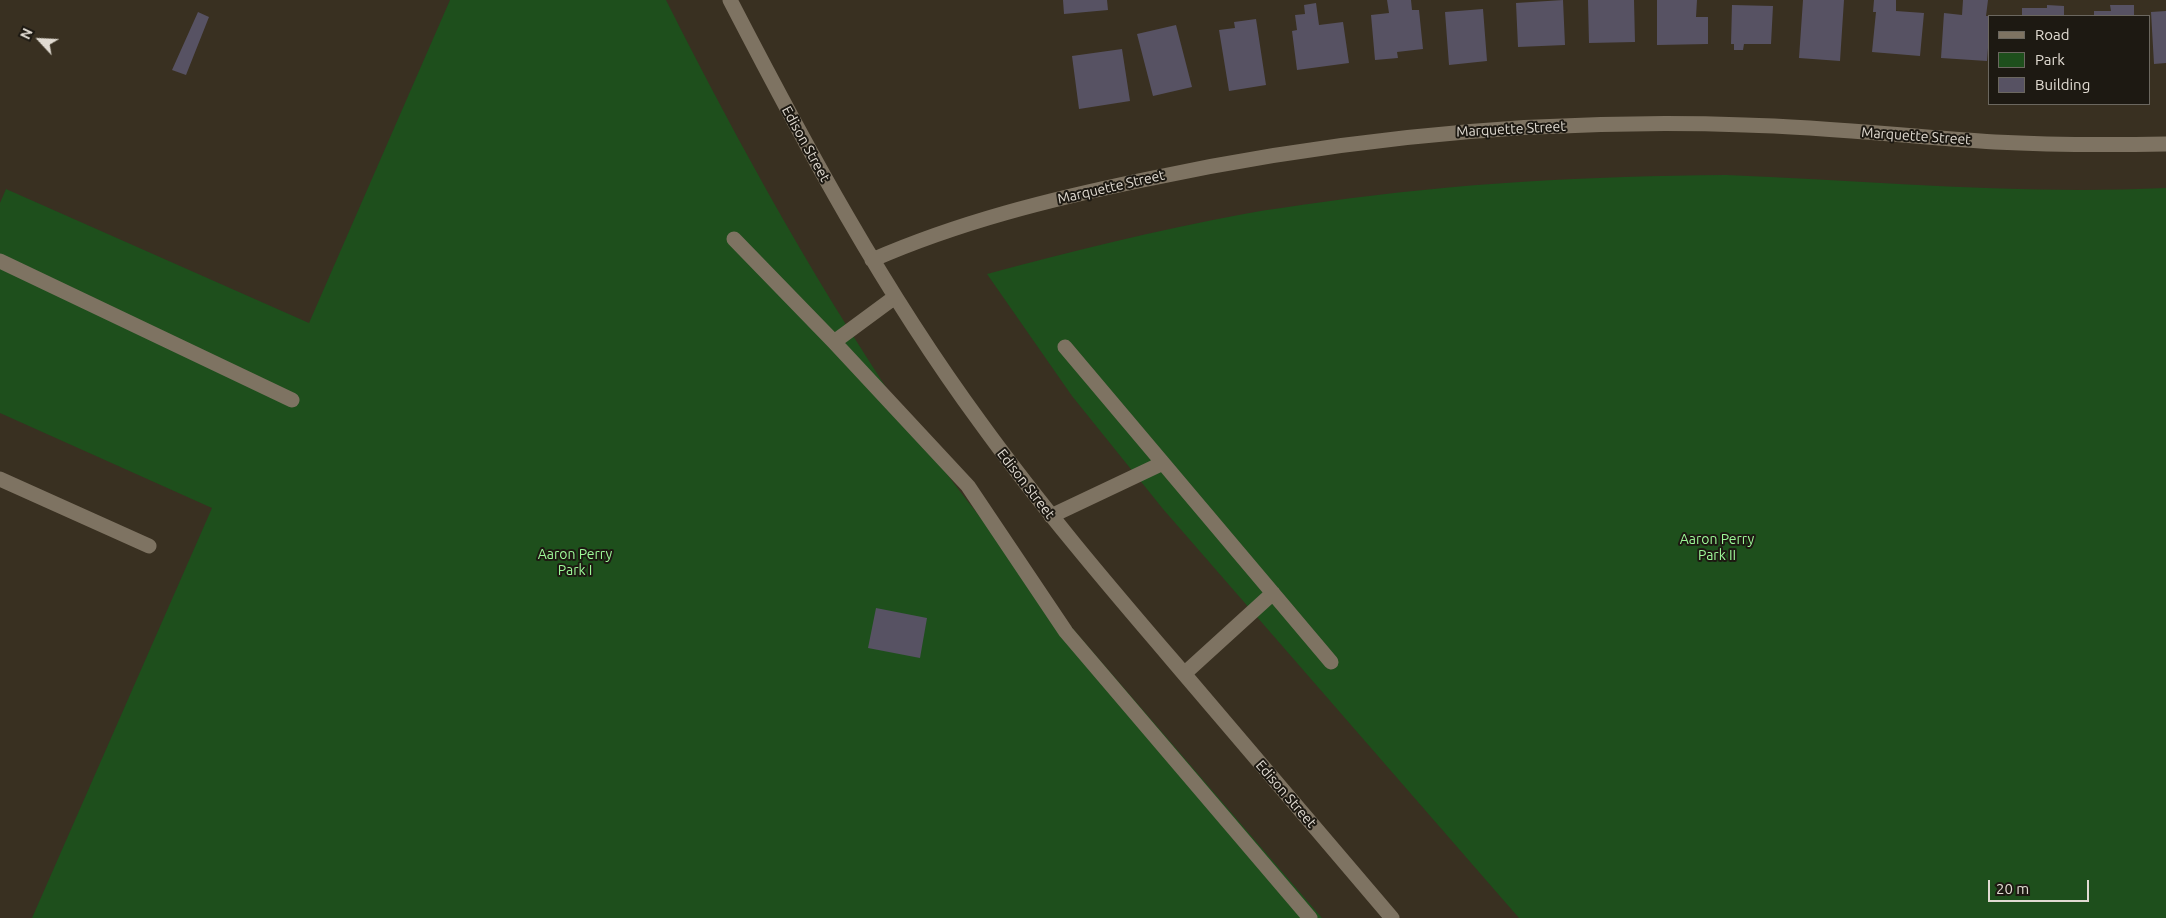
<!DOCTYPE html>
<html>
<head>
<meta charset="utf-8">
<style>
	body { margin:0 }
	#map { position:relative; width:2166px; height:918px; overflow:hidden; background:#393021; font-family:Ubuntu,sans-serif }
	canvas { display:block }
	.legend { position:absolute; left:1988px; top:15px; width:162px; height:90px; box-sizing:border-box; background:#1d1912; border:1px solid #6b675f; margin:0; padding:6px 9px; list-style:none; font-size:15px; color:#e1dbd2 }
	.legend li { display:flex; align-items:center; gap:10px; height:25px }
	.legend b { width:25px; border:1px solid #6b675f }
	.north { position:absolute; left:15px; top:15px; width:50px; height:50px; -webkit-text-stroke:4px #1d1912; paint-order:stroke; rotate:295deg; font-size:14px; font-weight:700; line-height:20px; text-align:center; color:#e1dbd2 }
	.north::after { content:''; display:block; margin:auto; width:18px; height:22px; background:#e1dbd2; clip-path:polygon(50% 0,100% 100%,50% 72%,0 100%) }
	.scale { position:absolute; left:1988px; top:880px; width:101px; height:22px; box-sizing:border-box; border:2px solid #e1dbd2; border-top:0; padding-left:6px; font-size:15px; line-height:18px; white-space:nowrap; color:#e1dbd2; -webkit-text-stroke:4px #1d1912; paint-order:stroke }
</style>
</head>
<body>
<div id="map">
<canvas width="2166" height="918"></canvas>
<ul class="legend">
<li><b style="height:6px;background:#7e7362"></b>Road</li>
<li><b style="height:14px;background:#1e4f1c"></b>Park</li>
<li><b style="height:14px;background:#575263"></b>Building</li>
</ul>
<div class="north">N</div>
<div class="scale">20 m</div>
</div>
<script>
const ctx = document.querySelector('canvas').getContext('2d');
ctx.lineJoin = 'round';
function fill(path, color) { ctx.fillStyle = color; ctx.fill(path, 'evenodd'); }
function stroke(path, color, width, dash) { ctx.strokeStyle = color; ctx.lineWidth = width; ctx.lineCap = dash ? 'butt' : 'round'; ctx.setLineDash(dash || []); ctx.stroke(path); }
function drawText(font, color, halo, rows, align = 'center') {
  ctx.font = font + ' Ubuntu,sans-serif'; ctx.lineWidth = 4; ctx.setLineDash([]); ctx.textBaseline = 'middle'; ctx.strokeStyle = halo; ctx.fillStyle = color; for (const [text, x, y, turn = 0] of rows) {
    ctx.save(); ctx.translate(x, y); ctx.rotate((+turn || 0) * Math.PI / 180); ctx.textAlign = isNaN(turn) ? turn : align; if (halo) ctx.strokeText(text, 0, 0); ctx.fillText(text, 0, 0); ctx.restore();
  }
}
fill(new Path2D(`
	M450 0H666C741 149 822 295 917 433 976 517 1043 594 1110 672 1181 754 1251 836 1322 918H32L212 508 0 413V203L6 189 309 323Z
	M1726 175C1872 181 2019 195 2166 188V918H1519L1163 509 1072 396 987 274C1072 251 1157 230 1244 214 1270 209 1296 206 1323 202 1458 183 1589 176 1726 175Z`), '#1e4f1c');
fill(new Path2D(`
	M1063 0H1107L1108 10 1064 14Z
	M1387 0H1411L1412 10H1419L1423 49 1397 52 1398 58 1375 60 1371 15 1389 13Z
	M1563 0 1565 45 1518 47 1516 3Z
	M1588 0H1634L1635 42 1589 43Z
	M1657 0H1697L1696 17H1708V44L1657 45Z
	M1803 0H1844L1840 61 1799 58Z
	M1874 0H1896V11L1924 13 1920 56 1872 52 1876 12H1873Z
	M1963 0H1988L1986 16H1990V22L1987 61 1941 58 1944 13 1962 15Z
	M1316 3 1319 25 1343 22 1349 63 1297 70 1292 31 1297 30 1295 15 1305 14 1304 5Z
	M1732 5 1773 6 1771 44H1744L1743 50H1734V44H1731Z
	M2047 5 2064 6V16H2022V8H2047Z
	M2110 5H2134V16H2094V11H2111Z
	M1483 9 1487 61 1449 65 1445 12Z
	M2166 11V63L2154 64 2151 12Z
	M198 12 209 17 186 75 172 70Z
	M1256 19 1266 85 1229 91 1219 30 1235 28 1234 22Z
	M1176 25 1192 87 1153 96 1137 34Z
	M1122 49 1130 101 1079 109 1072 56Z
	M876 608 927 618 920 658 868 648Z`), '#575263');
stroke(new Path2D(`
	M730 0C805 145 883 290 980 422 1040 505 1107 584 1174 662 1246 747 1320 833 1392 918
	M734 239 834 342 968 486 1066 632 1310 918
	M872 260C959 222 1051 199 1143 180 1341 138 1543 118 1745 125 1829 127 1912 137 1995 142 2052 145 2109 145 2166 144
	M0 261 292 400
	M834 342 895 297
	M1065 347 1331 662
	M0 479 149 546
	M1051 516 1163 463
	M1184 674 1273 593`), '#7e7362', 15);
drawText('14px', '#e1dbd2', '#1d1912', [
	["Marquette Street",1511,129,-3],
	["Marquette Street",1916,136,4],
	["Edison Street",806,144,61],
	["Marquette Street",1111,187,-13],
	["Edison Street",1026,484,52],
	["Edison Street",1286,794,49]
]);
drawText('14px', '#9ef999', '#1d1912', [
	["Aaron Perry",1717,539],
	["Park II",1717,555],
	["Aaron Perry",575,554],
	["Park I",575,570]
]);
</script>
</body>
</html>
